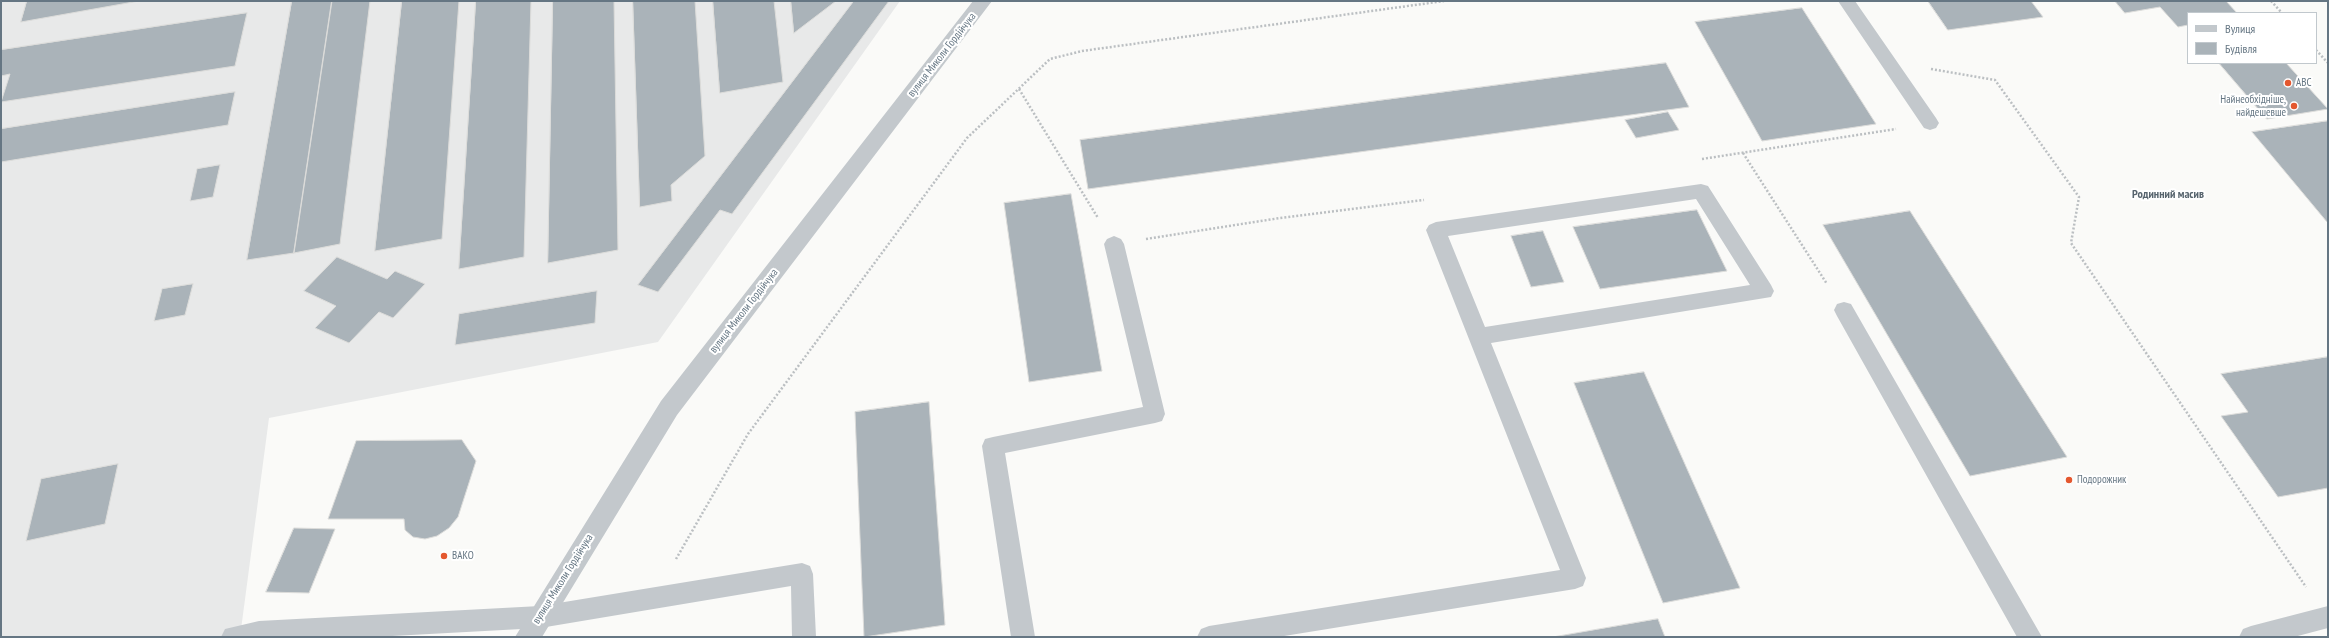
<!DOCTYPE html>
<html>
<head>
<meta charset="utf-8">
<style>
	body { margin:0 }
	#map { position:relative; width:2329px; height:638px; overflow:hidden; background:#fafaf8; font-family:"PT Sans Narrow",sans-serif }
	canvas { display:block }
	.frame { position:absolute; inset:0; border:2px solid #657683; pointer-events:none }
	.legend { position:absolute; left:2187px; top:12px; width:130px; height:52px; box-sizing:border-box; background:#fff; border:1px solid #c1c8cd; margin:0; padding:5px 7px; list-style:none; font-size:12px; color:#657683 }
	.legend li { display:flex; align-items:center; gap:8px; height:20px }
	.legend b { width:20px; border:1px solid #c1c8cd }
</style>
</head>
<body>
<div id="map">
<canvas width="2329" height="638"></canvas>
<div class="frame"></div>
<ul class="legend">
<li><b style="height:5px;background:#c3c8cc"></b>Вулиця</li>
<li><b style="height:11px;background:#aab3b9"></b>Будівля</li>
</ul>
</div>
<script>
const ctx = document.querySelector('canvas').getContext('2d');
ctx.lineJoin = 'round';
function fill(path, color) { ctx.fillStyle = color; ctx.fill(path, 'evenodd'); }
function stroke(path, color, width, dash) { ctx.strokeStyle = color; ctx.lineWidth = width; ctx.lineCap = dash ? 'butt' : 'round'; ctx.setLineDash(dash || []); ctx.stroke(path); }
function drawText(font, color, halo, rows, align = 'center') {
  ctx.font = font + ' "PT Sans Narrow",sans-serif'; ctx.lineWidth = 4; ctx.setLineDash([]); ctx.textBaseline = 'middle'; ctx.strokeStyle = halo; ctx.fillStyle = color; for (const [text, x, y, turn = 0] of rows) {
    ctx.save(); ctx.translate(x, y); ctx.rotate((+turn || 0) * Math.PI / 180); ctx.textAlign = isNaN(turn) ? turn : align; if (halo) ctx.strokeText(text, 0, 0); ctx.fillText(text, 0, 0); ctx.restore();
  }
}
fill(new Path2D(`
	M1 1H900L658 342 269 418 240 637H1Z`), '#e8e9e9');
const building = new Path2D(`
	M27 1H139L21 22Z
	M292 1H332L294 253 247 260Z
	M332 1H370L340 244 294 253Z
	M402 1H459L442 239 375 251Z
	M476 1H531L524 257 459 269Z
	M553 1H614L618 250 548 263Z
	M633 1H695L705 156 671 185 672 201 640 207Z
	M713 1H774L783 82 720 93Z
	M791 1H836L794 33Z
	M854 1H889L732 214 720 210 658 292 638 285Z
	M1928 1H2031L2043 17 1948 30Z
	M2115 1H2226L2237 13H2188V25L2178 27 2160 7 2125 13Z
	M1802 8 1876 124 1762 141 1695 22Z
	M247 13 235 66 1 102 10 74 1 76V50Z
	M1666 63 1689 107 1088 189 1080 140Z
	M2219 63H2286L2328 109 2267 119Z
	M235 92 228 125 1 162V129Z
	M1668 112 1679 130 1636 138 1625 120Z
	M2328 121V222H2327L2252 132Z
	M220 165 213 197 190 201 197 169Z
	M1071 194 1102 371 1029 382 1004 203Z
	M1697 210 1727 271 1600 289 1573 227Z
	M1910 211 2067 457 1970 476 1823 225Z
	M1543 231 1564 282 1531 287 1511 236Z
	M337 257 387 279 395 271 425 284 393 318 379 312 349 343 315 328 336 306 304 291Z
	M193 284 185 315 154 321 162 289Z
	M597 291 595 323 455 345 459 314Z
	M2328 357V488L2278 497 2221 416 2248 412 2221 374Z
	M1644 372 1740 588 1663 603 1574 383Z
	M929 402 945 625 864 637 855 412Z
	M462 440 476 461 458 517 449 528 437 536 425 539 413 537 405 530 404 519H328L356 441Z
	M118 464 105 524 26 541 41 479Z
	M294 528 335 529 309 593 266 592Z
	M1658 619 1665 637H1553Z`);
fill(building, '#aab3b9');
stroke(building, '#dcdcda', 1);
stroke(new Path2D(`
	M2271 1 2282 13
	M2316 50 2328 63
	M1931 69 1995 80 2079 197 2071 243 2306 587
	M1019 89 1098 218
	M1743 153 1827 284
	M1702 159 1896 129
	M1146 239 1280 218 1424 200
	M676 559 748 434 967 138 1050 59 1082 51 1444 1`), '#bbbfc2', 2.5, [2, 2]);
fill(new Path2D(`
	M1838 1H1855L1936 118 1939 123 1936 128 1930 130 1924 128Z
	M1701 184 1708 186 1771 285 1774 291 1771 297 1491 343 1586 578 1583 586 1575 589 1278 637H1197L1201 629 1209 626 1560 570 1426 230 1429 225 1436 222ZM1696 199 1750 285 1485 327 1448 236Z
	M1114 236 1121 239 1124 244 1165 414 1162 421 1155 423 1005 453 1035 637H1011L982 446 985 439 993 437 1143 407 1104 244 1107 239Z
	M1844 302 1851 304 2042 637H2017L1837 316 1834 310 1837 304Z
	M802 563 810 566 813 574 816 637H792L791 586 540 628 374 637H221L225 629 259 621 540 606Z
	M2328 606V628L2294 637H2239L2243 629 2251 626Z`), '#c3c8cc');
fill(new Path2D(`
	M973 1H992L677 415 542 637H515L661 401Z`), '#c3c8cc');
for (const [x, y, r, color] of [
	[2288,83,4,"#e4572e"],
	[2294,106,4,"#e4572e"],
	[2069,480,4,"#e4572e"],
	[444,556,4,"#e4572e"]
]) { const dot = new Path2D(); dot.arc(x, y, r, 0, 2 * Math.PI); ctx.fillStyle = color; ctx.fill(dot); stroke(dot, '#fff', 1.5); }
drawText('11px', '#657683', '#fff', [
	["вулиця Миколи Гордійчука",942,55,-52],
	["вулиця Миколи Гордійчука",744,311,-52],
	["вулиця Миколи Гордійчука",563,579,-58]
]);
drawText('11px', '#657683', '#fff', [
	["АВС",2296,83],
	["Найнеобхідніше,",2286,100,"right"],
	["найдешевше",2286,113,"right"],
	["Подорожник",2077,480],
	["ВАКО",452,556]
], 'left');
drawText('bold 12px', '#57646e', '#fff', [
	["Родинний масив",2168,195]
]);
</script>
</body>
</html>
